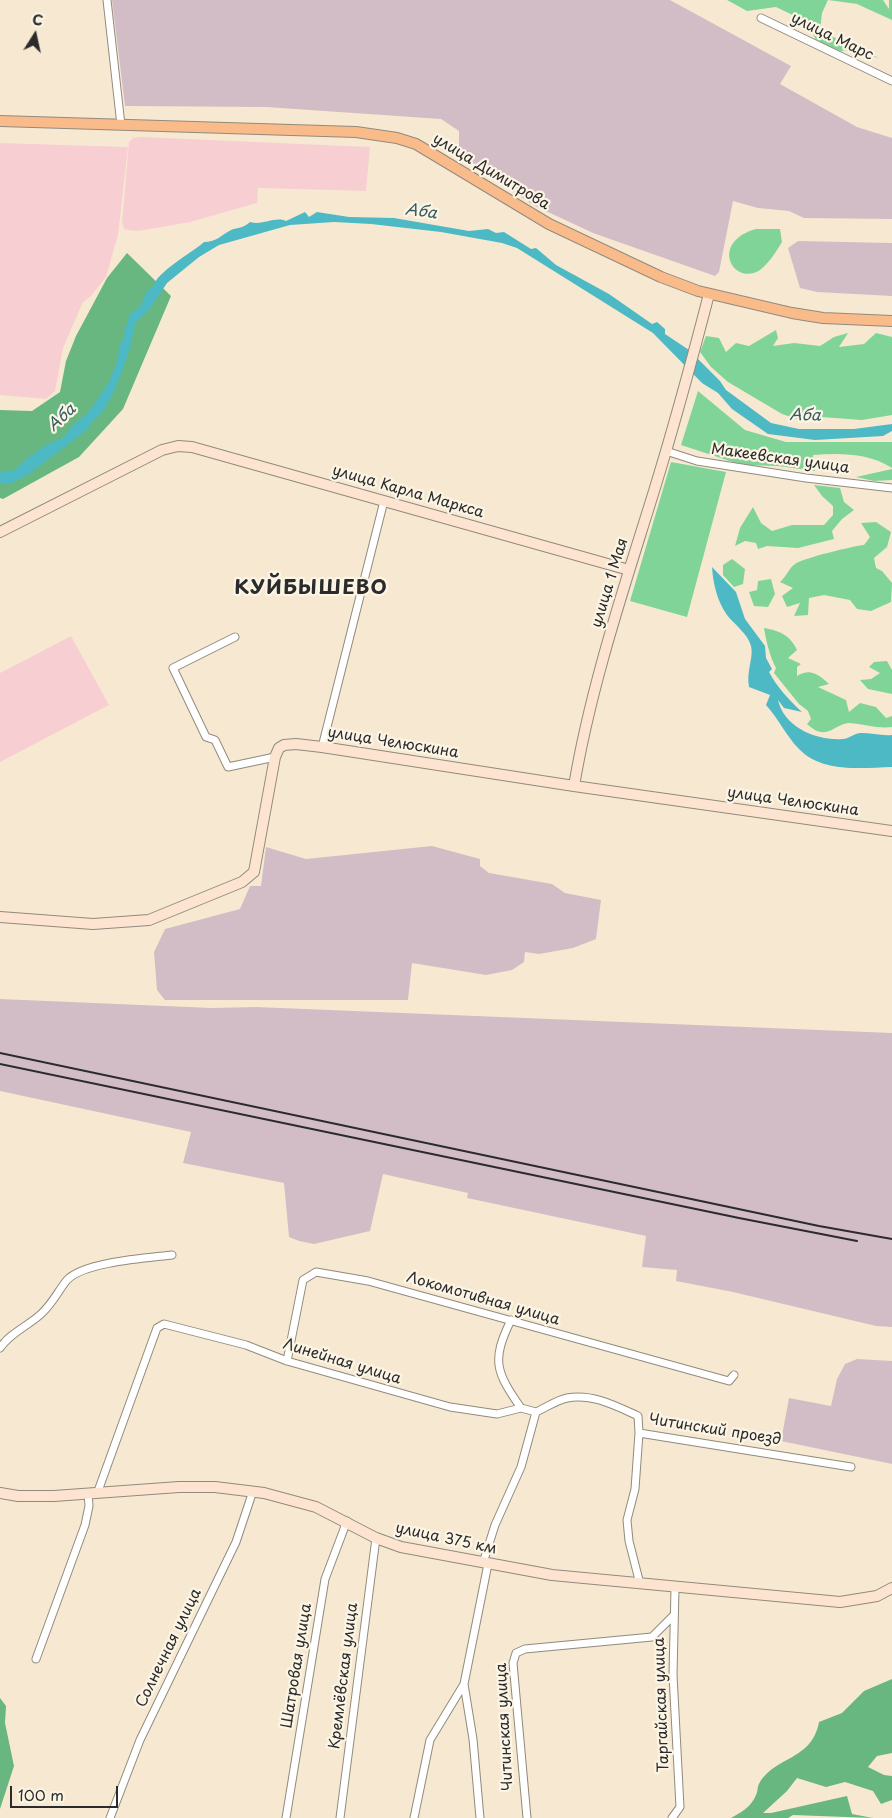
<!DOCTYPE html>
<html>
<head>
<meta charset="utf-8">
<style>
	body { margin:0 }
	#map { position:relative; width:892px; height:1818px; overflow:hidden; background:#f7e9d1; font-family:"Playpen Sans",sans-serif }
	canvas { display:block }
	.north { position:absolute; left:10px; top:10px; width:50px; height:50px; -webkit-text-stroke:4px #fcf5e5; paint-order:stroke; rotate:10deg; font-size:14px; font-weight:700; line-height:20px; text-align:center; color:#2b2b2b }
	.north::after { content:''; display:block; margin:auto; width:18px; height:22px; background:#2b2b2b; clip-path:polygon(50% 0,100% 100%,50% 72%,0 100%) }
	.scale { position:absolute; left:10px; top:1786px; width:108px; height:22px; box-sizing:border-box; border:2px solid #2b2b2b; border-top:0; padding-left:6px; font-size:15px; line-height:18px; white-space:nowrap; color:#2b2b2b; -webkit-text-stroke:4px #fcf5e5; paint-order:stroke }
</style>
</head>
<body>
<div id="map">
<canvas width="892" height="1818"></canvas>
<div class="north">С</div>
<div class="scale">100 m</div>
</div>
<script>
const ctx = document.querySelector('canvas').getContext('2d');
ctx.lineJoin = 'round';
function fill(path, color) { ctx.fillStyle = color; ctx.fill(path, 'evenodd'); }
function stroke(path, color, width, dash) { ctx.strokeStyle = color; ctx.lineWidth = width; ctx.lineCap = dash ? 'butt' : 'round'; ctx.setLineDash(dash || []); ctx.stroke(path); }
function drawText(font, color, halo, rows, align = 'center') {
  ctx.font = font + ' "Playpen Sans",sans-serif'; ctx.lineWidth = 4.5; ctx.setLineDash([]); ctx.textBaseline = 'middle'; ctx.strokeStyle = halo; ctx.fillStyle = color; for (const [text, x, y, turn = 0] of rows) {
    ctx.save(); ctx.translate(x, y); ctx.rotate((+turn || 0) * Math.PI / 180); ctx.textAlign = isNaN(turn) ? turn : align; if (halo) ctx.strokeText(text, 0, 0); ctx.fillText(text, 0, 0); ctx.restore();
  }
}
fill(new Path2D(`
	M141 137 370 147 366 191 258 188 257 203 190 222 138 231 128 230 124 229 122 223 129 142 133 138Z
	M0 143 128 147 118 235 106 277 90 297 83 302 63 348 55 391 46 399 0 395Z
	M71 636 109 705 0 762V673Z`), '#f7cfd2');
fill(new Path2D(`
	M112 0H670L791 66 780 84 857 127 892 138V219L804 218 789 211 758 208 733 201 719 272 715 276 593 233 533 205 459 154V131L441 119 266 107 125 106Z
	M798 241 892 243V296L817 292 800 288 788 248Z
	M432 846 480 859V866L489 873 552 884 565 893 601 900 596 939 573 948 539 954 525 952 524 962 512 970 486 975 412 963 408 1000H165L157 990 154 952 165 929 240 909 250 886H261L266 847 306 859Z
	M0 999 212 1008 256 1007 892 1033V1327L876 1326 733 1292 676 1281 677 1270 642 1267 646 1236 467 1198 468 1193 383 1174 370 1231 314 1244 299 1241 289 1237 284 1183 183 1163 191 1132 0 1091Z
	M857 1359 892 1361V1464L781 1441 789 1398 831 1406 837 1379 845 1364Z`), '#d2bdc6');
fill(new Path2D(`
	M727 0H883L889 9V0H892V20L857 4 828 0 822 13 820 31 879 58 851 50 840 51 817 42 807 22 776 7 747 11Z
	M756 229H780L782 242C776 252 769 263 760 270 733 287 709 242 756 229Z
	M776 330 778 338 773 346 794 343 820 346 834 337 848 333 839 347 864 344 876 333 892 337V415L862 420 821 417 806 422 782 414 728 382 711 367 700 352 706 336 719 338 726 352 736 343 749 346Z
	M698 391 745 430 786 442H892V468C868 453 841 453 813 455L815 471 778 466 742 465 681 445Z
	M671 462 726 472 687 617 630 601Z
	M892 469V480L874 481 856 477Z
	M814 485 840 488 844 502 854 510 842 519 832 531 834 539 798 548 767 546 758 549 756 543 745 541 735 546 740 528 753 507 761 523 772 531 792 525H824L833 515V506L822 496Z
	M876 522 891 532 887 547 874 558 876 568 882 571 892 583 891 602 871 611 857 609 850 600 824 595 809 598 808 615 794 616 800 603 787 607 782 596 793 588 780 582C786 577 789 568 795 564 803 558 854 546 864 545L870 537 861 523Z
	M732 559 745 569 743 584 734 587 723 575V565Z
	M771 579 775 594 768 607 754 606 749 592 757 590 758 581Z
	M764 628C780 631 790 635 797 650L788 658 801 664 797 667V676C810 668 818 674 829 684L818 687 846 700 849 712 860 703 876 707 886 718 892 716V727C878 729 864 724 849 723 835 723 827 743 807 724L811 719 808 711 799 704 774 673 776 668C770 657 766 641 764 628Z
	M887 661 892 670V694L868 689 860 680 871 679 880 673 869 667 874 662Z`), '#81d497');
fill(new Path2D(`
	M127 253 171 296 123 409 79 457 3 499 0 498V410L32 411 60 392 66 361 76 336 107 278Z
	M892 1679V1753L877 1756 868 1767 884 1775 892 1776V1800L881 1804 873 1791 845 1782 826 1787 797 1778 787 1791 763 1813H771L847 1796 852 1814 873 1818 793 1815 788 1818H731C742 1812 751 1807 756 1795 758 1792 757 1787 759 1784 774 1756 812 1761 819 1722L842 1713 864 1691Z
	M0 1698 6 1706 5 1723 14 1766 0 1809Z`), '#68b680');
fill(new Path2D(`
	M305 212 309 217 317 212 349 217 394 218 469 231 488 229 496 233 504 232 531 249 536 248 556 265 609 294 652 324 657 322 665 329V334L689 350 720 381 726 390 771 423 799 429H854L892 424V431L883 436 815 440 768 434 732 409 718 393 702 383 653 333 517 248 502 243 441 232 371 224 334 222 290 225 219 245 199 257 167 283 149 310 135 323C133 343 112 412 93 420L88 429 29 474 12 483H0V472L15 470 25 460 46 445 64 437 73 425 88 413 109 382 118 359 119 347 125 335 124 330 128 323 129 314 140 307 147 291 153 287C156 272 192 253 204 242 217 242 221 235 231 230 239 227 242 229 250 222 263 226 274 216 286 221Z
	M712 567 736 592 745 619 765 646 766 658 772 669 769 672C777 687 789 700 802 712L784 708 778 700C784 727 816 741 843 739 849 739 854 733 861 733 871 733 882 736 892 735V767C861 768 822 773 799 749 786 736 779 719 766 705L770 695 749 687C746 671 754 657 751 646 748 634 734 624 727 615 717 601 713 583 712 567Z`), '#4cb9c5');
const street = new Path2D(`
	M107 0 121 125
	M761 18 892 81
	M666 451 697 461 806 478 892 488
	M235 637 173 668 206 737 215 740 228 767 275 757
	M322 747 384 501
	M511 1320C491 1361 496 1372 521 1408
	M0 1348C10 1333 28 1326 41 1314 53 1303 58 1291 67 1280 84 1262 147 1258 172 1255
	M287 1361 303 1280 316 1272 368 1281 729 1381 734 1375
	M536 1412C545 1408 557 1400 567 1398 592 1393 616 1406 638 1416L639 1433 851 1467
	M639 1433 635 1489 627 1520 629 1541 640 1584
	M98 1491 157 1328 164 1324 246 1345 287 1361 450 1407 497 1414 521 1408 536 1412 521 1467 495 1525 483 1563
	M36 1659 85 1525 89 1506 88 1493
	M464 1684 473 1739 480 1818
	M110 1818 140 1740 236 1542 253 1491
	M286 1818 325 1579 347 1521
	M340 1818 376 1538
	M414 1818 430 1740 464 1684 488 1564
	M527 1818 513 1663 516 1653 525 1649 652 1637 674 1615
	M672 1818 680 1807 673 1675 675 1588`);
const secondary = new Path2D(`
	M0 532 162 450 178 446 192 447 629 570
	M574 786C591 685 624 588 654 491 674 426 692 360 709 294
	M0 917 93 924 149 920 242 882 254 872 275 757 279 748 284 745 296 744 322 747 574 786 892 831
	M0 1493 18 1496H54L179 1487H215L264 1493 316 1507 376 1538 401 1547 552 1575 840 1602 877 1596 892 1588`);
const primary = new Path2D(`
	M0 121 356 132 397 138 416 144 549 224 661 277 698 291 792 313 823 318 892 321`);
stroke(street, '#918a7e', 9);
stroke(secondary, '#918a7e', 12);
stroke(primary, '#918a7e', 12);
stroke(street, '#fff', 7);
stroke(secondary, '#fde4d1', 10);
stroke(primary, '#fabb8b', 10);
stroke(new Path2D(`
	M0 1053 819 1226 892 1239
	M0 1064 739 1218 857 1241`), '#2b2b2b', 2);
drawText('15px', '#2b2b2b', '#fcf5e5', [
	["улица Марс",832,37,26],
	["улица Димитрова",491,172,31],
	["Макеевская улица",780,459,8],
	["улица Карла Маркса",408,492,16],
	["улица 1 Мая",610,583,-73],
	["улица Челюскина",393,743,9],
	["улица Челюскина",793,802,8],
	["Локомотивная улица",483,1299,16],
	["Линейная улица",342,1362,17],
	["Читинский проезд",715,1430,9],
	["улица 375 км",446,1539,12],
	["Солнечная улица",169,1648,-64],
	["Шатровая улица",297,1666,-81],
	["Кремлёвская улица",344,1676,-83],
	["Таргайская улица",662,1705,-92],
	["Читинская улица",505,1727,-93]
]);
drawText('italic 16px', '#375d61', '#fcf5e5', [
	["Аба",421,212,8],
	["Аба",805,416,1],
	["Аба",62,418,-43]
]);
ctx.letterSpacing = '1px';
drawText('bold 20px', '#2b2b2b', '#fcf5e5', [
	["КУЙБЫШЕВО",311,588]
]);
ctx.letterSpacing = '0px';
</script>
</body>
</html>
